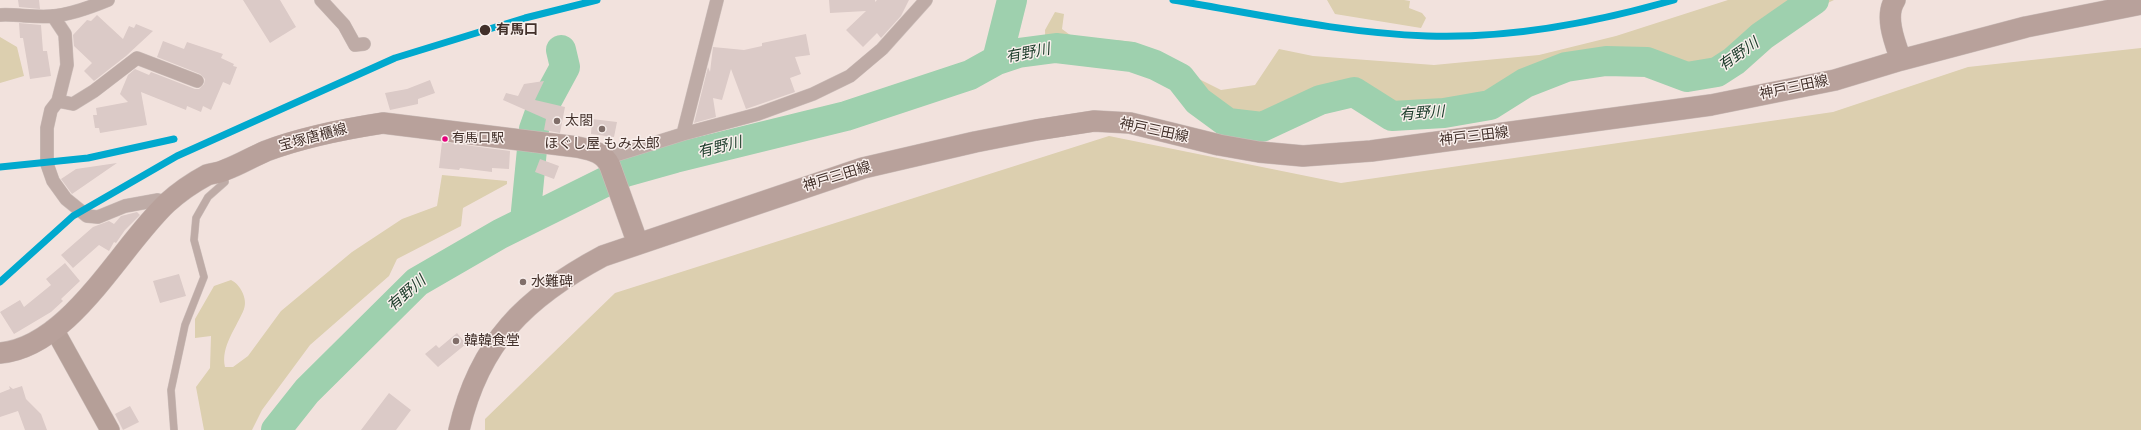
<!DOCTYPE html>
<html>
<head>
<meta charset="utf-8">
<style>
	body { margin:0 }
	canvas { display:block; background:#f2e2dd }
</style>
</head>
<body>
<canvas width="2141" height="430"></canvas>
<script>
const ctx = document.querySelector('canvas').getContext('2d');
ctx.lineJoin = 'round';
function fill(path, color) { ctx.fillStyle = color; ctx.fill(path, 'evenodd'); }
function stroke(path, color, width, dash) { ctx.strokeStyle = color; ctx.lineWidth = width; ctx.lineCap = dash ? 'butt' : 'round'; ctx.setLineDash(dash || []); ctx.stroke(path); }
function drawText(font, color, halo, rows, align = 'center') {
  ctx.font = font + ' "Source Serif 4","Noto Sans JP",serif'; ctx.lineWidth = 3; ctx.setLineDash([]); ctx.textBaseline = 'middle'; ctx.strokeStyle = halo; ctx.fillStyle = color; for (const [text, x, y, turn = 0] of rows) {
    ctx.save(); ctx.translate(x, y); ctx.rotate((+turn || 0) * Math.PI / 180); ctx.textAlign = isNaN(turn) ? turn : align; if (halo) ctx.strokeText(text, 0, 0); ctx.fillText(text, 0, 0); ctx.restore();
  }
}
fill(new Path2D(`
	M1327 0H1404L1410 1 1409 8 1422 13 1426 18 1421 28 1335 14Z
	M1728 0H1834L1811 11 1739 66 1734 77 1707 86 1684 84 1646 72 1604 67 1557 76 1525 90 1506 109 1489 117 1402 127 1351 86 1321 95 1245 134 1212 127 1195 114 1176 91 1133 69 1046 59 1045 30 1055 12 1064 14 1062 29 1081 43 1103 44 1116 40 1133 42 1160 52 1170 62 1187 73 1221 90 1255 85 1279 49 1313 56 1434 65 1539 55 1616 36Z
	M0 37 17 47 24 76 0 83Z
	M2141 48V430H485V419L615 293 1109 136 1341 183 1833 112 1968 67Z
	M442 175 507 181V184L463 208 461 226 397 259 389 276 310 345 262 410 252 430H204L196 387 210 368 211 336 195 338V319L214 286 231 280C240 284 248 299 244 309 237 327 220 347 225 367H233L248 356 281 311 352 252 402 219 437 206Z`), '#dccfaf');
stroke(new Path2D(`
	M997 60 1012 0
	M525 221 534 129 539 115 565 67 561 50
	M276 430 307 391 417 282 500 234 625 172 675 158 846 116 970 75 997 60 1018 53 1056 48 1132 57 1155 65 1180 78 1198 101 1228 123 1262 127 1320 100 1354 92 1392 116 1444 113 1490 105 1525 83 1566 67 1606 61 1647 62 1687 77 1717 72 1734 61 1762 36 1814 0`), '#9ed0ae', 30);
fill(new Path2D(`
	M18 0H39L40 9 19 7Z
	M243 0H280L296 27 270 43Z
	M829 0H875V2L877 0H909L901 16 881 38 877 33 863 47 846 30 866 11 830 13Z
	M97 15 123 39 129 26 134 28 136 24 153 31 126 56 94 81 84 71 92 63 74 46 73 35 87 20 91 21Z
	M19 23 41 25 43 51H47L51 76 30 79 23 38H20Z
	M806 34 810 55 795 57 801 74 790 78 795 92 746 109 731 69 722 100 713 98 716 117 694 123 708 67 710 72 713 47 744 50 762 46V43Z
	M163 41 184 49 187 42 223 54 221 58 234 64 233 66 237 67 230 85 223 82 211 110 203 106 201 112 187 106 186 110 141 92 147 125 100 133 99 128H95L93 115H97L96 108 128 102 120 94 128 75 135 69 149 75 151 72 195 89H199L204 84 205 79 200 74 157 57Z
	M430 80 435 93 418 99V104L390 110 385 93 407 89Z
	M544 81 535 100 565 107 560 133 544 130 546 119 503 100 506 93 518 96 524 84Z
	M592 119 617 122 614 137 591 134Z
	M442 142 510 151 509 169 492 168V172L460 168 459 170 439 168Z
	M540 159 559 166 554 179 535 172Z
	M117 163 72 194 61 179 76 169Z
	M137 212 140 215 125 230 116 243 114 242 109 251 99 245 73 268 61 255 93 227 109 221 114 224 121 216Z
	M65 263 80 281 61 299 63 301 51 312 14 334 0 312 20 300 24 307 51 285 46 279Z
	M179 274 186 296 160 303 153 281Z
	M457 333 466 344 438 367 425 354 436 345 439 348Z
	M9 386 13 389 22 386 26 399 41 414 47 430H25L18 411 0 417V393L10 389Z
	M389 393 411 410 396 430H361Z
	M130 406 139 422 123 430 115 414Z`), '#dbcac7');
const lane = new Path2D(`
	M174 430 171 390 185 325 204 277 194 240 196 218 208 197 225 182 224 173`);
const street = new Path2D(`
	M321 0 344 25 355 45 364 44
	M0 15C18 14 36 18 54 16 73 14 91 7 108 0
	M53 16 65 34 67 65 58 101 51 110 47 128V164L53 181 66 199 87 216 98 217 125 206 158 200 168 202
	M58 101 73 104 94 91 137 58 197 81
	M683 134 758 114 813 94 850 76 882 49 926 0
	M606 158 683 134 717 0`);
const secondary = new Path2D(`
	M54 329 110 430`);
const primary = new Path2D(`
	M1895 0C1884 16 1895 43 1901 60
	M0 353C70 347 120 247 167 203 178 193 194 182 207 175 213 173 219 173 225 170 239 165 252 157 266 151 303 137 344 129 383 123L577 147C591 150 604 152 610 166L638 244
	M459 430C479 342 526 297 603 256L863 168 975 142 1036 130 1094 121 1130 123 1219 145 1259 152 1303 156 1371 151 1711 105 1835 80 1901 60 2026 27 2141 4`);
stroke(lane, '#cdbfbb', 8);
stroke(street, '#cdbfbb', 14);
stroke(secondary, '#cdbfbb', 20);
stroke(primary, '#cdbfbb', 22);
stroke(lane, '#beaba6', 7);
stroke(street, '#beaba6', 13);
stroke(secondary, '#b59f98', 19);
stroke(primary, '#b8a19b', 21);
stroke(new Path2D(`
	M1173 0C1257 14 1342 33 1427 36 1511 39 1594 23 1674 0
	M0 167 88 158 174 139
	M0 282 73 216 177 156 395 58 525 18 597 0`), '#00a9ce', 7);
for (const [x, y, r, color] of [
	[485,30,6,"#42302a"],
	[557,121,4,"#806e69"],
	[602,129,4,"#806e69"],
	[445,139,3.5,"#e5007d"],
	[523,282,4,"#806e69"],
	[456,341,4,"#806e69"]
]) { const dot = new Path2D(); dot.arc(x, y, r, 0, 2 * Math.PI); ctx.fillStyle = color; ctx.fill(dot); stroke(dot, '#f9efec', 1.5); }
drawText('13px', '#42302a', '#f9efec', [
	["有馬口駅",452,139]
], 'left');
drawText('bold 14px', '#42302a', '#f9efec', [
	["有馬口",496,30]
], 'left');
drawText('14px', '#42302a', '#f9efec', [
	["神戸三田線",1794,88,-12],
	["神戸三田線",1154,131,12],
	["神戸三田線",1474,137,-7],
	["宝塚唐櫃線",313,138,-15],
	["神戸三田線",837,177,-17]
]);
drawText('14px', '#42302a', '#f9efec', [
	["太閤",565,121],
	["ほぐし屋 もみ太郎",602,144,"center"],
	["水難碑",531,282],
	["韓韓食堂",464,341]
], 'left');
drawText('italic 15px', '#1a3b29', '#f9efec', [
	["有野川",1028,54,-11],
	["有野川",1739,55,-35],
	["有野川",1422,114,-4],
	["有野川",720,148,-14],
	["有野川",407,294,-41]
]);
</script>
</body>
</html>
